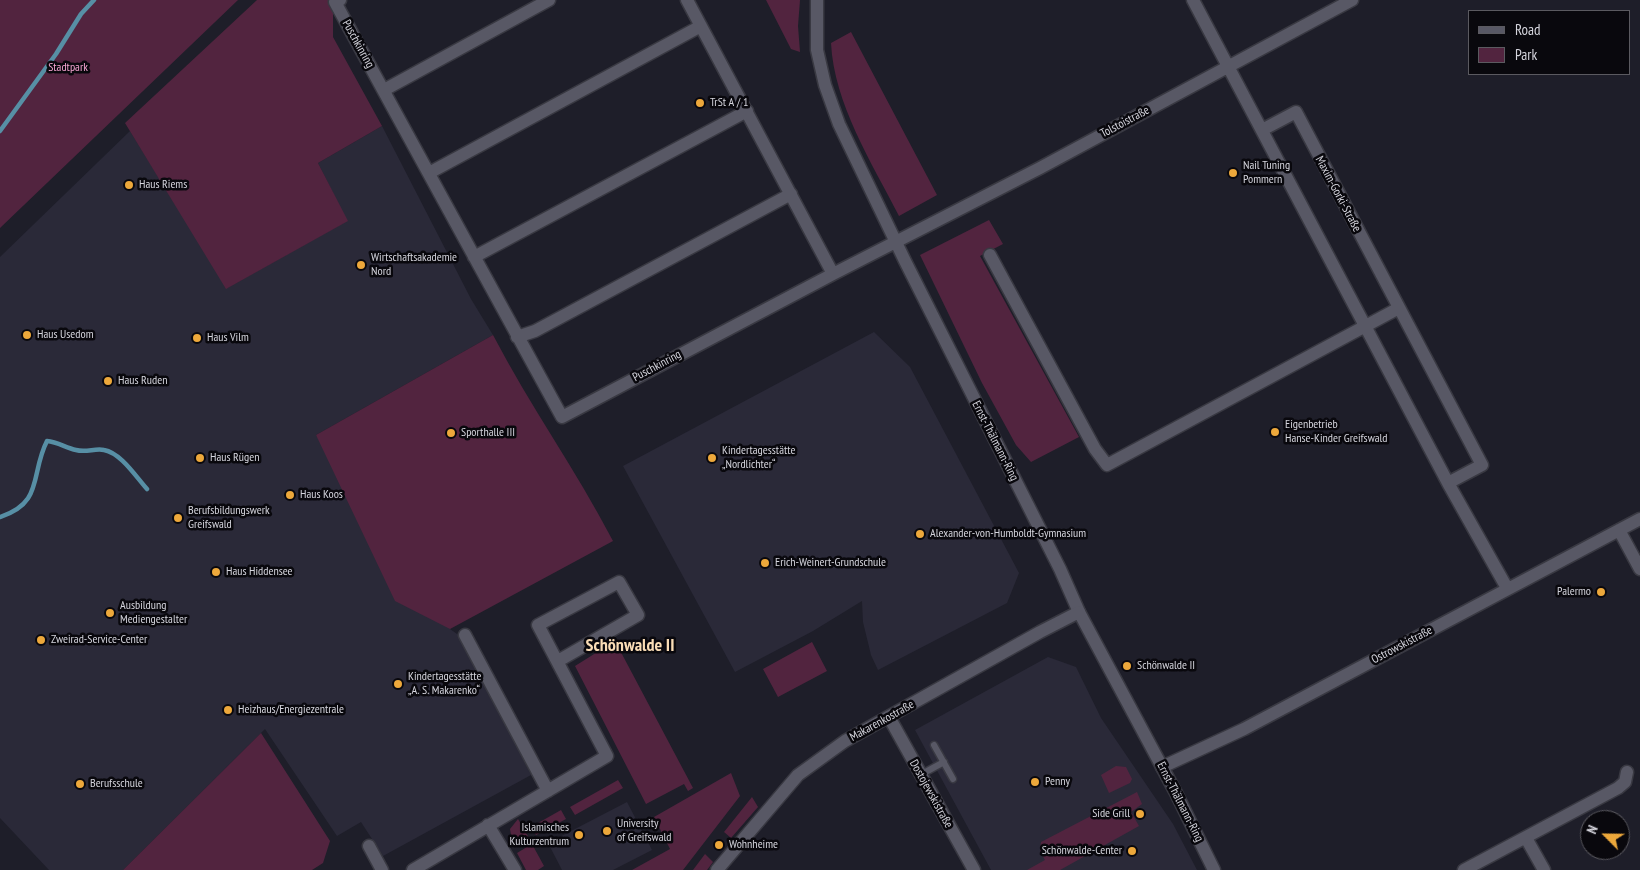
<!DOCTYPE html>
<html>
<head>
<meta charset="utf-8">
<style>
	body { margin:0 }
	#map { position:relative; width:1640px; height:870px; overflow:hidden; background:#1e1e29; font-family:"PT Sans Narrow",sans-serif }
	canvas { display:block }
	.legend { position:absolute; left:1468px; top:10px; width:162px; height:65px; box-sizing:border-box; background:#09080d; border:1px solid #5b5a60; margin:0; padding:6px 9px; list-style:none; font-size:15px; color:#d5d5dd }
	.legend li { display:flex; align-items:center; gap:10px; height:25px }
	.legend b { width:25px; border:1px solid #5b5a60 }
	.north { position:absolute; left:1580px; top:810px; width:50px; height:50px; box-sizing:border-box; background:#09080d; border:1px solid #5b5a60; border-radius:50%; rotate:293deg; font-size:14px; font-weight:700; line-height:20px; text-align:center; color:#d5d5dd }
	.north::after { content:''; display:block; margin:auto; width:18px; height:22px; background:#eda83b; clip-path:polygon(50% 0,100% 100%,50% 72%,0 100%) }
</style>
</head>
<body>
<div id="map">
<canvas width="1640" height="870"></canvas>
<ul class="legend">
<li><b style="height:6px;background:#585865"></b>Road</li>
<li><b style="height:14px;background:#52243f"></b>Park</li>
</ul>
<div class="north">N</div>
</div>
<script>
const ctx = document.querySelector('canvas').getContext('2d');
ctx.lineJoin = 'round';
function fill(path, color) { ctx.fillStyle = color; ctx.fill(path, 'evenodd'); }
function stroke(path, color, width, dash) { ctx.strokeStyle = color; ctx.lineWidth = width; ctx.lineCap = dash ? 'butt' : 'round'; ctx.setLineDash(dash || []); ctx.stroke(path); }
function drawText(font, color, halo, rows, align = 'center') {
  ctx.font = font + ' "PT Sans Narrow",sans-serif'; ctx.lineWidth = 5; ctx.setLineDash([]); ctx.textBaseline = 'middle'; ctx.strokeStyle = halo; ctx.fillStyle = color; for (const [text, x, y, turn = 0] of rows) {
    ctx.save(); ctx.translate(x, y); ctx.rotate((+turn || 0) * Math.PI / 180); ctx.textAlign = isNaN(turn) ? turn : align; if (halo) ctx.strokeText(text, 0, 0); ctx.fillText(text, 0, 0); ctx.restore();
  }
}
fill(new Path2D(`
	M382 126 471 299 493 335 316 435 450 629 464 639 531 775 383 856 361 822 337 836 265 729 123 870H49L0 818V257L130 131 227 288 347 221 318 163Z
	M874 332 910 367 1019 573 1007 603 878 670 871 655 863 622 862 601 813 631 735 672 623 466Z
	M1048 657 1076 667 1101 718 1173 824 1197 870H991L915 730Z
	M627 802 652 850 613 870H562L548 843Z`), '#2a2938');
fill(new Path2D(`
	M0 0H238L0 228Z
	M257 0H333V37L382 126 318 163 348 221 226 289 125 123Z
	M766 0H800L798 26 800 52 791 49Z
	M851 32 937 195 899 216C872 163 834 104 831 43Z
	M989 220 1003 244 980 256 1079 437 1031 462 1016 445 982 383 920 255Z
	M493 335C530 406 576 470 613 541L450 629 395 601 316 435Z
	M615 641 693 788 688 791 684 784 646 804 575 666Z
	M812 642 827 671 778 697 763 669Z
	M261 733 330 841 323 863 312 870H123Z
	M1116 766 1126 767 1132 779 1130 783 1109 793 1101 775Z
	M731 773 740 796 683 870H632L670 849 654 817Z
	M618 780 623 788 575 815 570 807Z
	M1137 792 1142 804 1131 812 1139 826 1060 870H1027L1045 860 1040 851 1041 842Z
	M752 797 758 807 731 838 724 832Z
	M561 810 566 819 536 835 531 827Z
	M518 819 529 838 513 847 510 829Z
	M532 844 544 866 538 870H526L517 853Z
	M705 854 713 862 707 870H693Z`), '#52243f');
stroke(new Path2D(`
	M0 131 56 54 81 14 94 0
	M0 517C44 503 30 474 47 441 58 442 66 448 76 450 86 453 95 448 104 450 121 453 136 477 147 489`), '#578fa5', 4.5);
const service = new Path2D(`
	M934 745 953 779
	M920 775 944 762`);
const minor = new Path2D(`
	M340 0 335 2 562 417 833 274
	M687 0 833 274 1040 168 1352 0
	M817 0V50L825 85 839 124 905 261 1060 569 1079 612
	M1193 0 1448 483 1507 588
	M384 90 549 0
	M1262 130 1296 112 1482 465 1448 483
	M429 173 701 26
	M990 255 1095 449 1107 465 1399 308
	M474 257 747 111
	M517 337 535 331 791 194
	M1619 530 1640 569
	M465 635 548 791
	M889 717 974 870
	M1162 767 1244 729 1640 519
	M488 825 515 870
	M1526 838 1544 870
	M369 846 382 870
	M413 870 607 756 538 625 619 582 638 615 558 661
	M1464 870 1618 788 1625 782 1627 772`);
const tertiary = new Path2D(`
	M717 870 798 775 845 741 1040 632 1079 612 1176 793 1214 870`);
stroke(service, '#393942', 9);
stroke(minor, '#393942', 15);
stroke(tertiary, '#393942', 15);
stroke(service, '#585865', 6);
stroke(minor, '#585865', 12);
stroke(tertiary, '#585865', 12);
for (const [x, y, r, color] of [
	[700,103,5,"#eda83b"],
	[1233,173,5,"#eda83b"],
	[129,185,5,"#eda83b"],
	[361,265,5,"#eda83b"],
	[27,335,5,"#eda83b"],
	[197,338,5,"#eda83b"],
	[108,381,5,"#eda83b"],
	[1275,432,5,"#eda83b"],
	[451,433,5,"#eda83b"],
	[200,458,5,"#eda83b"],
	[712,458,5,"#eda83b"],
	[290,495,5,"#eda83b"],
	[178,518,5,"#eda83b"],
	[920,534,5,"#eda83b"],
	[765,563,5,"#eda83b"],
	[216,572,5,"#eda83b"],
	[1601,592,5,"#eda83b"],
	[110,613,5,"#eda83b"],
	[41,640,5,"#eda83b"],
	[1127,666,5,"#eda83b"],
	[398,684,5,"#eda83b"],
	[228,710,5,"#eda83b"],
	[1035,782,5,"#eda83b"],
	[80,784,5,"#eda83b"],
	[1140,814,5,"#eda83b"],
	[607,831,5,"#eda83b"],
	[579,835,5,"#eda83b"],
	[719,845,5,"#eda83b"],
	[1132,851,5,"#eda83b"]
]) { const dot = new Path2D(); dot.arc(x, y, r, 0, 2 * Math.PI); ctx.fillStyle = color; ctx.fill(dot); stroke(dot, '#09080d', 2); }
drawText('12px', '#d5d5dd', '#09080d', [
	["Puschkinring",358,44,61],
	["Tolstoistraße",1125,122,-28],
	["Maxim-Gorki-Straße",1338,194,62],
	["Puschkinring",657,366,-28],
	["Ernst-Thälmann-Ring",995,441,63],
	["Ostrowskistraße",1402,645,-28],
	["Makarenkostraße",882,721,-29],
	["Dostojewskistraße",931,794,61],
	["Ernst-Thälmann-Ring",1180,802,63]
]);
drawText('12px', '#f5a4d1', '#09080d', [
	["Stadtpark",68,68]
]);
drawText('12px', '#d5d5dd', '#09080d', [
	["TrSt A / 1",710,103],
	["Nail Tuning",1243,166],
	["Pommern",1243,180],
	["Haus Riems",139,185],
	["Wirtschaftsakademie",371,258],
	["Nord",371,272],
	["Haus Usedom",37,335],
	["Haus Vilm",207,338],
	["Haus Ruden",118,381],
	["Eigenbetrieb",1285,425],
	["Hanse-Kinder Greifswald",1285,439],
	["Sporthalle III",461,433],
	["Kindertagesstätte",722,451],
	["„Nordlichter“",722,465],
	["Haus Rügen",210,458],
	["Haus Koos",300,495],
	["Berufsbildungswerk",188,511],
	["Greifswald",188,525],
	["Alexander-von-Humboldt-Gymnasium",930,534],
	["Erich-Weinert-Grundschule",775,563],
	["Haus Hiddensee",226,572],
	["Palermo",1591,592,"right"],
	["Ausbildung",120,606],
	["Mediengestalter",120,620],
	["Zweirad-Service-Center",51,640],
	["Schönwalde II",1137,666],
	["Kindertagesstätte",408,677],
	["„A. S. Makarenko“",408,691],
	["Heizhaus/Energiezentrale",238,710],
	["Penny",1045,782],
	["Berufsschule",90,784],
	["Side Grill",1130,814,"right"],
	["University",617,824],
	["of Greifswald",617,838],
	["Islamisches",569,828,"right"],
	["Kulturzentrum",569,842,"right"],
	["Wohnheime",729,845],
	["Schönwalde-Center",1122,851,"right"]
], 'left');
drawText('bold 18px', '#faddb6', '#09080d', [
	["Schönwalde II",630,646]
]);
</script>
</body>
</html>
